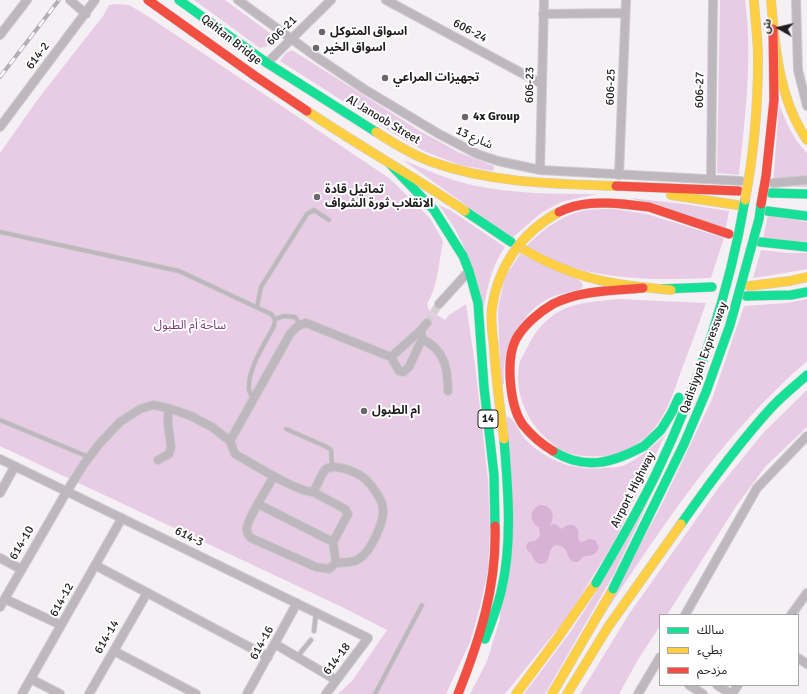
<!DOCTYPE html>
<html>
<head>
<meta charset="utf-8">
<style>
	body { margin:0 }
	#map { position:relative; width:807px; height:694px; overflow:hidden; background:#f4f0f4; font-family:Signika,"Noto Sans Arabic",sans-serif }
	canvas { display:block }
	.legend { position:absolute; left:659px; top:614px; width:140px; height:72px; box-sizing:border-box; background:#fff; border:1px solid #a6a5a6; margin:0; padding:5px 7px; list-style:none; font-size:12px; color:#201d20 }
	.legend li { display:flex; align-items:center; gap:8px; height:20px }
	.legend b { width:20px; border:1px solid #a6a5a6 }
	.north { position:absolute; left:759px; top:8px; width:40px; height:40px; -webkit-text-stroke:3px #fff; paint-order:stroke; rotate:278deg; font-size:11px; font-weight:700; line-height:16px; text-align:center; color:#201d20 }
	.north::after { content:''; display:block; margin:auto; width:14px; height:18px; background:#201d20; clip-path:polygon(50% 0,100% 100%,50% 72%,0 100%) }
</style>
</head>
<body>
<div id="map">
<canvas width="807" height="694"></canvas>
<ul class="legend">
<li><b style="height:5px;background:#16e098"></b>سالك</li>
<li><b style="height:5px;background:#ffcf43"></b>بطيء</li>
<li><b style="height:5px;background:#f24e42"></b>مزدحم</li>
</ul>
<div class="north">ش</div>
</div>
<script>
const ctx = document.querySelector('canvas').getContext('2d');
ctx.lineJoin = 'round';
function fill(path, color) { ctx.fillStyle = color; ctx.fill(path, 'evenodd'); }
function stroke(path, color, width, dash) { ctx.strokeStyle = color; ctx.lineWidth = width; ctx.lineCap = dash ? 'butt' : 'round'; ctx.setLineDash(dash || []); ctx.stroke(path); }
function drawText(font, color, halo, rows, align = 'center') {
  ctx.font = font + ' Signika,"Noto Sans Arabic",sans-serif'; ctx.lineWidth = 4; ctx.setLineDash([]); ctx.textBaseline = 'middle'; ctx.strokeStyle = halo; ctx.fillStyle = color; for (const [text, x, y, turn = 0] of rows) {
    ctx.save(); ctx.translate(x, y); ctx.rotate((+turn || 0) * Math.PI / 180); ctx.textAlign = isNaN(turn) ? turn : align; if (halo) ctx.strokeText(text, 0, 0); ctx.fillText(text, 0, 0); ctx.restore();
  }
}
fill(new Path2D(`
	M194 0H225L270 33 271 45 260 48Z
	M720 0H745C753 58 745 117 739 175L717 173Z
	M117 4 129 5 149 17 389 178 430 218 443 241C439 261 438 286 427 304L429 310 445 320 449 315 466 304 475 364 488 480 490 531 488 570 480 607 470 642 446 694H338L352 681 387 630 342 607 0 446V153L38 99 103 16 109 5Z
	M292 50 420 131 460 153 494 166 493 171 460 165 426 152 393 133 280 61 286 53Z
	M779 104C786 122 793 139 807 153V187L773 186Z
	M403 160C425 169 448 180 472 185 513 194 556 194 597 194L561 202 541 213 512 238Z
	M630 198 684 204 729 211 726 228Z
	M439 205 450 210 505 247C491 267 487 288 483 313L464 247 455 229Z
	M613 209 647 214 724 238 711 278C660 280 608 281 559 263 548 258 537 252 526 247 541 230 565 213 588 210 596 209 605 209 613 209Z
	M768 215 807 222V242L763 238Z
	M761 250 789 253H807V269L773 275 753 278Z
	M520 254 579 280 582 283 583 286 581 289C568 292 552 295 541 303 521 317 507 343 504 366 503 372 504 378 504 384L501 385 498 309 505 277Z
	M617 299 706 303C698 327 689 350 680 374 674 391 667 412 656 426 648 437 630 450 617 454 602 457 580 458 566 452 534 437 511 397 520 361 522 357 525 352 527 348 535 330 548 316 566 308 582 302 600 301 617 299Z
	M807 299V361C720 436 657 534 594 630L662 504 712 399 744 306 787 303Z
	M807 390V427L766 466 737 505 667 615H660V626L639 658 619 694H580L629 614 719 487 764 432Z
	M507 416C517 421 519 434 528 442 549 462 575 471 604 468 610 467 617 468 622 466 639 459 652 447 665 435L614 542 568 616 505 694H470L487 661 500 619Z
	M650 498 614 574 545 694H524L571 631 595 594Z`), '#e8cce6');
fill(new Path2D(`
	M540 505C552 505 556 516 550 525L555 524 562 529C566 524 576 522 578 531 579 535 577 537 579 541L582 542 589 539 595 540 599 547C597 555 591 556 584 556L578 562C563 563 573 547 556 545 548 549 551 555 547 561 539 569 533 559 531 553L527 550 526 546 528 542 535 541 540 536 539 527C529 522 529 509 540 505Z`), '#d9b0d6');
stroke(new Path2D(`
	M427 323 439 304`), '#d4d0d4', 8, [8, 4]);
const lane = new Path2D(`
	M0 232 179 271 271 314 275 319 274 326C265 343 247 370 249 390 250 393 252 396 253 399
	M257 307 261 287 307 214 314 210 329 220
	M275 319 284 316 295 317 300 324
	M0 420 89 457
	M286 429 327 447 331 450 332 467
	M314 631 316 613
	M297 657 311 640
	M375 694 422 605`);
const street = new Path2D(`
	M70 0 86 14
	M238 0 315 56 364 89 439 134 477 154 498 161 540 170 741 181
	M386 0 542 84
	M796 0 798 70 807 106
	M543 14 625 13
	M0 35 27 0
	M267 63 331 0
	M0 127 95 0
	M540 170 544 0
	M619 175 626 0
	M711 179 713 0
	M773 183 807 180
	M439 304 469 271
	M422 339C444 349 448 368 448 391
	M391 357 399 371 403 372 409 367 422 339 421 330
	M168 408 191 416 212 427 230 441 235 454C253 464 295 491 313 492 318 485 320 476 325 470 333 462 357 472 365 479 370 483 380 497 382 504 387 518 371 553 357 560 352 563 343 562 336 563
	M230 441 290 334C295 328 298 325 306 323L391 357 421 330 427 323
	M0 459 368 638 326 694
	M274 476C267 489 250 514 247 527 246 532 248 535 251 538L316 567 329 569 336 563 333 542 348 514 345 509 313 492
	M0 493 15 466
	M258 504 333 542
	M0 558 21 569
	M95 565 268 657
	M5 599 61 625
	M0 607 67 491 84 464 100 443 120 422 140 409 153 405 168 408V424L171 447 169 454 158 460
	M685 615 757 488 807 436
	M791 615 807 593
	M275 644 336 680
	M114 651 196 694
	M798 658 807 664
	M31 679 60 694
	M689 685 703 694
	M717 685 731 694
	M22 694 122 518
	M89 694 147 593
	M247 694 297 603
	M638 694 660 657
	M732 694 738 685`);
const fast = new Path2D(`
	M179 0 267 63 376 132
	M391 165 434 210 463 256 469 271 478 303 484 387 494 475 495 526
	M771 193 807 194
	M465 211 511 242
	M767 211 807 216
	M760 242 807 247
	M662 289 712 287
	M746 296 791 295 807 292
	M553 451C585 471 613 463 644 446
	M681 524C709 484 738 444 771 408 782 396 795 386 807 375
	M485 639C491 624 497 608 501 592 513 543 508 489 504 439`);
const slow = new Path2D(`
	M771 0C775 47 779 100 807 140
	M307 111C359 146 413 176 465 211
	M376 132C393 143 412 155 432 162 491 183 554 184 616 186
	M671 195 737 205
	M521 248C573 279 612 285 671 290
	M749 286 790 281 807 277
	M516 694 557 639 596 583
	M552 694 613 589
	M567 694 608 627 681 524`);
const jam = new Path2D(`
	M148 0 255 76 307 111
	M616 186 739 191
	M623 204 649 207 729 234
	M553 451C543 445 531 435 523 425 510 407 505 360 516 339 524 325 539 312 553 304 581 290 613 291 643 288
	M458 694C480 639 497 586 495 526`);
stroke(lane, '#cdcbcd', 5.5);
stroke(street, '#cdcbcd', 10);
stroke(fast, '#cdcbcd', 10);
stroke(slow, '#cdcbcd', 10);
stroke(jam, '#cdcbcd', 10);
stroke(lane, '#bfb7be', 4);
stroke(street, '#bfb7be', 8);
stroke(fast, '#16e098', 9);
stroke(slow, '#ffcf43', 9);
stroke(jam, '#f24e42', 9);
const rail = new Path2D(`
	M0 77 59 0`);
stroke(rail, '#b3aeb3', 4);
stroke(rail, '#fff', 2.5, [8]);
const fastBridge = new Path2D(`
	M644 446 661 430 672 412 679 397
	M596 583C617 547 638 511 656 474 697 388 729 294 745 200
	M613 589 684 444 706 392 730 325 759 219 761 204`);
const slowBridge = new Path2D(`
	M745 200C754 153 758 106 758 58 758 39 755 19 754 0
	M504 439C500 409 496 378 494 348 493 335 490 321 492 308 498 266 522 232 559 212`);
const jamBridge = new Path2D(`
	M761 204 766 176 774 100 773 29
	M559 212C579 202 601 202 623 204`);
stroke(fastBridge, '#cdcbcd', 10, []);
stroke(slowBridge, '#cdcbcd', 10, []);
stroke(jamBridge, '#cdcbcd', 10, []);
stroke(fastBridge, '#16e098', 9);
stroke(slowBridge, '#ffcf43', 9);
stroke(jamBridge, '#f24e42', 9);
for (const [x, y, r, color] of [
	[322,32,4,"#6a676a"],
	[316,48,4,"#6a676a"],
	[385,78,4,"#6a676a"],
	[465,117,4,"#6a676a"],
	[317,197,4,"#6a676a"],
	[364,411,4,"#6a676a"]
]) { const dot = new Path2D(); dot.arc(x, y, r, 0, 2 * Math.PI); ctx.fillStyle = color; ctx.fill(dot); stroke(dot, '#fff', 1.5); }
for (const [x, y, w] of [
	[488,419,20]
]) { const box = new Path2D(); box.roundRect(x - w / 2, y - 9, w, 18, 3); ctx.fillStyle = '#fff'; ctx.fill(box); stroke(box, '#201d20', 1); }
drawText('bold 11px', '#201d20', null, [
	["14",488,419]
]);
drawText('12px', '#201d20', '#fff', [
	["606-21",282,31,-44],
	["606-24",470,31,28],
	["Qahtan Bridge",231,40,38],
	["614-2",38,56,-53],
	["606-23",530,85,-89],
	["606-25",611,87,-88],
	["606-27",700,90,-89],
	["Al Janoob Street",383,120,31],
	["شارع 13",474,138,24],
	["Qadisiyyah Expressway",704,358,-70],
	["Airport Highway",633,490,-63],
	["614-3",189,537,26],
	["614-10",22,543,-60],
	["614-12",62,600,-61],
	["614-14",107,637,-60],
	["614-16",262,643,-61],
	["614-18",337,659,-53]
]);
drawText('bold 12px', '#201d20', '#fff', [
	["اسواق المتوكل",330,32],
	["اسواق الخير",324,48],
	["تجهيزات المراعي",393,78],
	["4x Group",473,117],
	["تماثيل قادة",325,190],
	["الانقلاب ثورة الشواف",325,204],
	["ام الطبول",372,411]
], 'left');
drawText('12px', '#7d387a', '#fff', [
	["ساحة أم الطبول",190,326]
]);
</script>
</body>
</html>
